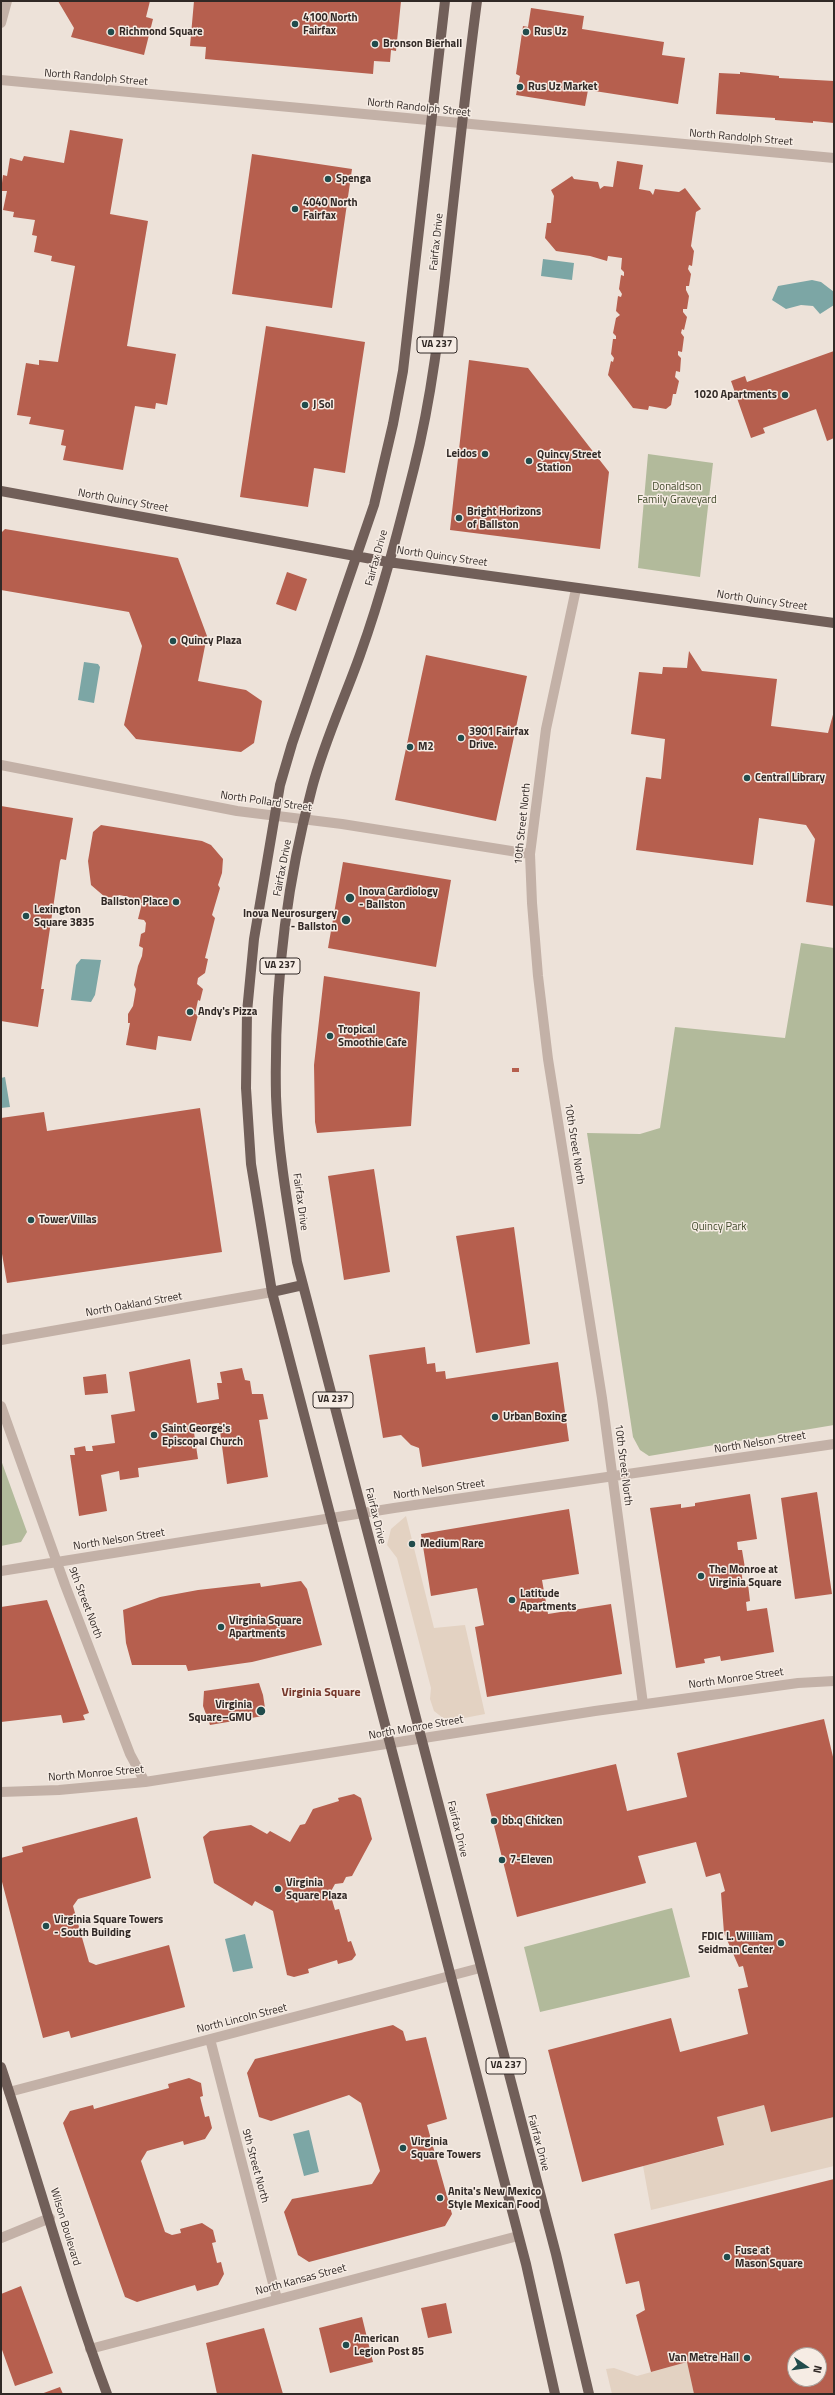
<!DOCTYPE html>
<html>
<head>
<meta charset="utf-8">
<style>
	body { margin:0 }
	#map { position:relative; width:835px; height:2395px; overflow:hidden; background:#ede2d9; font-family:"Titillium Web",sans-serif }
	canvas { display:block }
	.frame { position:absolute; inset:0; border:2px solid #312926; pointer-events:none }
	.north { position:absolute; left:787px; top:2347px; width:40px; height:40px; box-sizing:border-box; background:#f6ece4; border:1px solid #a79e98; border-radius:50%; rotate:103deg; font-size:11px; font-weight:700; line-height:16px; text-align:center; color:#312926 }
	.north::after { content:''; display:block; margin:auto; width:14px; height:18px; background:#214c4c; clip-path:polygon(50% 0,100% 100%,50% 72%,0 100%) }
</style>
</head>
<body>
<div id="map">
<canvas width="835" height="2395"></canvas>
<div class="frame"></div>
<div class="north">N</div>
</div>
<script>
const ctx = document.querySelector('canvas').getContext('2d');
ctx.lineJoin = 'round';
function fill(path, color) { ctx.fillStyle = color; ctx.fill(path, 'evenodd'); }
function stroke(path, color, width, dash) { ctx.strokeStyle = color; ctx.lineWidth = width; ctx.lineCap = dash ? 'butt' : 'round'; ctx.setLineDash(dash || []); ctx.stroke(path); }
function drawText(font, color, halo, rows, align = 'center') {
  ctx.font = font + ' "Titillium Web",sans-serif'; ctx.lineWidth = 3; ctx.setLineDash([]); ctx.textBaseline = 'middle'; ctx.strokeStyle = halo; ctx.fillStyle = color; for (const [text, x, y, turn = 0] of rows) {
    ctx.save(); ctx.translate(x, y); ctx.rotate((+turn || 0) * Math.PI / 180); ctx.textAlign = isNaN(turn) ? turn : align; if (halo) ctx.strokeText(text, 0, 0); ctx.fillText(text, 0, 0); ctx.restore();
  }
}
fill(new Path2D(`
	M648 454 713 463 700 577 638 568Z
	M801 943 834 948V1425L649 1456 640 1450 633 1437 587 1133 640 1134 660 1128 675 1027 785 1038Z
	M1 1460 27 1532 21 1542 1 1546Z
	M672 1908 690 1977 540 2012 524 1947Z`), '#b2ba9b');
fill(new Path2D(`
	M406 1516 434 1628 465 1625 485 1714 454 1720 443 1718 434 1711 430 1699 431 1688 397 1558 387 1545 391 1529Z
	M764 2105 771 2132 834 2117V2166L651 2210 643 2166 723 2146 717 2117Z
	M687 2362 694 2394H612L606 2369 614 2368 637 2376Z`), '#e3d2c2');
fill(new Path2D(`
	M543 259 574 263 572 280 541 276Z
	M812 280 821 282 834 292V305L820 314 813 306 801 305 786 309 772 300 778 286Z
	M84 662 98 664 100 667 94 703 78 700Z
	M81 959 101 960 95 995 91 1002 71 1000 76 965Z
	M5 1077 10 1107 1 1108V1078Z
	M245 1934 253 1968 233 1972 225 1939Z
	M309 2130 319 2172 304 2176 293 2134Z`), '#7ca6a5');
fill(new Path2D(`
	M58 1H150L146 17 153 19 144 55 71 37 74 28Z
	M194 1H401L396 51 391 50 390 62 374 61 373 74 205 59 206 47 190 46Z
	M531 8 584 16 582 29 664 42 662 55 685 58 678 104 588 90 585 106 516 95 520 76 516 74 523 26 528 27Z
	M740 72 779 76V78L834 81V123L813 121V123L775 120V118L716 114 719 73 740 74Z
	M70 130 123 139 110 214 148 221 127 346 176 354 167 405 156 403 155 409 135 406 123 470 63 460 66 446 61 445 64 430 29 424 31 417 17 415 26 363 39 365V360L58 362 75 266 51 261 52 256 34 252 37 236 32 235 35 220 13 217 14 212 3 210 7 191H1L3 175 7 176 10 158 22 161 24 156 64 163Z
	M252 154 352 169 332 308 232 294Z
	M617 161 643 165 639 189 650 191 653 195 655 189 679 192 685 188 701 209 696 212 691 246 694 251 692 266 689 265 688 269 691 274 689 286H686V290L689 296 687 309H683V312L687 317 684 330 682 329 681 333 684 337 682 352 678 351V355L681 358 680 372 676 371 675 377 679 381 676 394H673L671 405 666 409 649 406 648 410 633 408 608 375 611 361 613 362 614 358 611 354 613 339H616V336L613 333 616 318 620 315 616 311 618 296 621 297 622 294 619 289 621 275 624 276V272L621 269 622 258 608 256 607 261 590 256 556 251 545 238 547 223H551L554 196 551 190 572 176 574 179 598 182 600 189 604 186 613 187Z
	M266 326 365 342 345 473 314 468 308 507 240 497Z
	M834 351V438L827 441 816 409 763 428 765 433 751 438 731 381 745 376 747 382Z
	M469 360 528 368 609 472 600 549 450 530Z
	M5 529 178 558 207 636 198 681 246 690 262 701 254 743 241 752 136 739 124 725 142 646 129 612 1 590V533Z
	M287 572 307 579 296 611 276 604Z
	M689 651 702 671 777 679 771 726 828 733 834 711V906L806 902 815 839 806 825 759 818 753 865 636 850 646 777 661 779 665 739 631 734 639 672 662 674 663 667 687 668Z
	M426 655 527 676 496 821 395 800Z
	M1 806 73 818 66 860 61 859 60 861 41 989H44L38 1027 1 1021Z
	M101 825 202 841 211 845 223 859 222 873 218 885 220 888 212 915 215 918 205 958 208 959 205 973 198 978 197 984 203 989 200 1001 198 1000 195 1014 198 1015 191 1041 158 1036 156 1050 126 1045 130 1023H128V1014L133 1006 136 989 134 985 138 966 142 956 143 948 139 946 141 934 145 932 146 923 144 920 138 919 142 903 132 902 129 897 119 895 117 898 105 897 91 885 88 861 93 832Z
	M343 862 451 880 436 967 328 948Z
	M324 976 420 992 411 1126 317 1133 315 1122 314 1065Z
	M512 1068H519V1072H512Z
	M200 1108 222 1252 7 1283 1 1248V1118L44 1112 47 1131Z
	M374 1169 390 1272 344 1280 328 1176Z
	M514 1227 530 1344 476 1353 456 1236Z
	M425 1347 427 1364 435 1363 436 1372 445 1371 446 1379 558 1362 569 1441 422 1467 419 1448 411 1445 401 1435 383 1438 369 1355Z
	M190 1359 197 1403 219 1399 217 1383H222L220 1372 242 1368 245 1380 250 1381 252 1394H263L268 1419 259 1420 268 1477 227 1484 219 1423 193 1426 198 1459 138 1468 139 1477 120 1480 119 1471 101 1475 107 1511 79 1516 70 1455H75L74 1448 85 1446 86 1451H93L92 1446 115 1443 111 1415 135 1411 129 1372Z
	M106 1374 108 1393 85 1395 83 1377Z
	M817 1492 832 1594 795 1599 781 1498Z
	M750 1494 757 1539 737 1542 738 1550H742L745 1568H741L743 1585 748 1584 750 1601 746 1602 747 1611 767 1608 774 1652 721 1661 720 1656 704 1659 705 1663 676 1668 650 1508 681 1504V1508L695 1506V1503Z
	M569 1509 579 1574 542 1580 548 1614 611 1604 622 1674 487 1697 475 1627 484 1625 477 1588 431 1596 421 1534Z
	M301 1581 307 1589 322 1645 252 1662 188 1671 186 1665H132L126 1643 123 1610 160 1597 198 1590 260 1583 261 1587Z
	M47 1600 89 1713 83 1715 85 1720 63 1723 61 1715 1 1722V1607Z
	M259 1683 263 1695 265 1708 263 1716 210 1725 203 1706 204 1691Z
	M824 1719 834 1761V2117L771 2132 764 2105 717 2117 724 2145 582 2182 548 2050 671 2018 680 2052 748 2034 738 1989 748 1987 743 1966 739 1967 724 1933 721 1893 725 1891 720 1873 706 1877 696 1842 638 1856 646 1883 517 1917 486 1794 616 1764 627 1811 687 1797 677 1753Z
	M354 1794 361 1798 372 1839 352 1876 346 1877 343 1883 335 1884 330 1893 335 1910 339 1909 348 1942 351 1941 356 1955 352 1960 338 1964 337 1960 308 1969 309 1973 294 1977 287 1975 273 1911 255 1901 252 1906 214 1883 203 1837 210 1831 251 1825 267 1834 270 1831 290 1842 300 1825 305 1824 313 1809 339 1801 338 1798Z
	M137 1817 151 1878 78 1899 73 1906 89 1962 96 1965 169 1945 185 2007 71 2038 69 2031 43 2038 1 1878V1858L23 1852 22 1847Z
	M393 2025 403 2031 406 2041 426 2037 447 2119 427 2125 452 2214 445 2226 309 2262 298 2255 284 2212 292 2199 372 2184 380 2171 361 2103 349 2095 271 2121 259 2117 247 2073 255 2059Z
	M189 2078 201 2083 203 2096 200 2097 205 2117 209 2116 212 2128 205 2139 184 2145 183 2141 147 2151 141 2161 165 2232 172 2235 181 2233 180 2229 202 2223 213 2230 216 2242 212 2243 217 2263 221 2262 224 2274 218 2285 197 2291 195 2285 137 2302 125 2297 63 2123 70 2111 93 2105 94 2109 169 2088 168 2084Z
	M834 2179V2394H694L687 2362 651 2372 636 2315 645 2310 639 2281 626 2284 614 2234ZM795 2355H819V2379H795Z
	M21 2286 53 2373 15 2386 1 2347V2294Z
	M446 2303 452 2333 428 2338 421 2308Z
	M362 2317 373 2362 330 2373 319 2328Z
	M264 2328 283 2394H217L206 2343Z
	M60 2387 63 2394H41Z`), '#b65f4e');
stroke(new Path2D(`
	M1 23 7 1
	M1 80 834 158
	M576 589 546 729 530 854 532 903 538 976 548 1059 602 1398 643 1704
	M1 765 237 811 342 824 530 854
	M1 1340 272 1292
	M1 1406 65 1585 130 1754 145 1782
	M1 1571 394 1508 834 1444
	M1 1792 59 1790 145 1782 595 1711 798 1683 834 1681
	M210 2039 277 2299
	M9 2092 480 1968
	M1 2238 50 2218
	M90 2349 518 2236`), '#c3b1a7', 10);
stroke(new Path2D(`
	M445 1 403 371 393 424 374 505 292 744 280 785 254 939 247 1012 246 1088 251 1164 272 1292 526 2264 555 2394
	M477 1C466 84 457 168 448 251 440 324 432 397 414 468 398 531 382 594 360 655 344 700 324 742 312 788 285 888 274 992 276 1096 278 1151 288 1207 297 1262L556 2254 589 2394
	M1 491 388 562 834 623
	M272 1292 303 1285
	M1 2067C37 2175 67 2287 107 2394`), '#715f59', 10);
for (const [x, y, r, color] of [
	[295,24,4,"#214c4c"],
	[111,32,4,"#214c4c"],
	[526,32,4,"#214c4c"],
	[375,44,4,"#214c4c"],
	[520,87,4,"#214c4c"],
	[328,179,4,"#214c4c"],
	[295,209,4,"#214c4c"],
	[785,395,4,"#214c4c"],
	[305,405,4,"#214c4c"],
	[485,454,4,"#214c4c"],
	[529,461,4,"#214c4c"],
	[459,518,4,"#214c4c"],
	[173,641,4,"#214c4c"],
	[461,738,4,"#214c4c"],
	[410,747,4,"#214c4c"],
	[747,778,4,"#214c4c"],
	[350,898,5,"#214c4c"],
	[176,902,4,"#214c4c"],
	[26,916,4,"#214c4c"],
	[346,920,5,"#214c4c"],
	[190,1012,4,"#214c4c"],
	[330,1036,4,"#214c4c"],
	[31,1220,4,"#214c4c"],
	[495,1417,4,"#214c4c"],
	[154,1435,4,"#214c4c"],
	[412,1544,4,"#214c4c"],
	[701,1576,4,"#214c4c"],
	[512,1600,4,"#214c4c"],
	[221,1627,4,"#214c4c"],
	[261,1711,5,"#214c4c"],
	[494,1821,4,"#214c4c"],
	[502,1860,4,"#214c4c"],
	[278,1889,4,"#214c4c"],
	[46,1926,4,"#214c4c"],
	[781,1943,4,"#214c4c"],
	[403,2148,4,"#214c4c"],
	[440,2198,4,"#214c4c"],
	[727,2257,4,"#214c4c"],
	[346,2345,4,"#214c4c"],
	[747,2358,4,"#214c4c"]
]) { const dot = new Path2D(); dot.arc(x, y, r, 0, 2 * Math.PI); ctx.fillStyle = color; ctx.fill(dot); stroke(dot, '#f6ece4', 1.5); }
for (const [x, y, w] of [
	[437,345,40],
	[280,966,40],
	[333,1400,40],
	[506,2066,40]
]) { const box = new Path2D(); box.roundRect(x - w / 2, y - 8, w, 16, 3); ctx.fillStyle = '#f6ece4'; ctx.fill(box); stroke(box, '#312926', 1); }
drawText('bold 10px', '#312926', null, [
	["VA 237",437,345],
	["VA 237",280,966],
	["VA 237",333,1400],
	["VA 237",506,2066]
]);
drawText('bold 11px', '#312926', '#f6ece4', [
	["4100 North",303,18],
	["Fairfax",303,31],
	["Richmond Square",119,32],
	["Rus Uz",534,32],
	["Bronson Bierhall",383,44],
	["Rus Uz Market",528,87],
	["Spenga",336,179],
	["4040 North",303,203],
	["Fairfax",303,216],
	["1020 Apartments",777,395,"right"],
	["J Sol",313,405],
	["Leidos",477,454,"right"],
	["Quincy Street",537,455],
	["Station",537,468],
	["Bright Horizons",467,512],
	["of Ballston",467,525],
	["Quincy Plaza",181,641],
	["3901 Fairfax",469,732],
	["Drive.",469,745],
	["M2",418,747],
	["Central Library",755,778],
	["Inova Cardiology",359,892],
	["- Ballston",359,905],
	["Ballston Place",168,902,"right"],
	["Lexington",34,910],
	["Square 3835",34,923],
	["Inova Neurosurgery",337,914,"right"],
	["- Ballston",337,927,"right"],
	["Andy's Pizza",198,1012],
	["Tropical",338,1030],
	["Smoothie Cafe",338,1043],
	["Tower Villas",39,1220],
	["Urban Boxing",503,1417],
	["Saint George's",162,1429],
	["Episcopal Church",162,1442],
	["Medium Rare",420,1544],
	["The Monroe at",709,1570],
	["Virginia Square",709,1583],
	["Latitude",520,1594],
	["Apartments",520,1607],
	["Virginia Square",229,1621],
	["Apartments",229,1634],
	["Virginia",252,1705,"right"],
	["Square–GMU",252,1718,"right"],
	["bb.q Chicken",502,1821],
	["7-Eleven",510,1860],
	["Virginia",286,1883],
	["Square Plaza",286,1896],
	["Virginia Square Towers",54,1920],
	["- South Building",54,1933],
	["FDIC L. William",773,1937,"right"],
	["Seidman Center",773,1950,"right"],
	["Virginia",411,2142],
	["Square Towers",411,2155],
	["Anita's New Mexico",448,2192],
	["Style Mexican Food",448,2205],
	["Fuse at",735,2251],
	["Mason Square",735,2264],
	["American",354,2339],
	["Legion Post 85",354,2352],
	["Van Metre Hall",739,2358,"right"]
], 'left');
drawText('11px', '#312926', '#f6ece4', [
	["North Randolph Street",96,78,5],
	["North Randolph Street",419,108,6],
	["North Randolph Street",741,138,5],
	["Fairfax Drive",437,242,-84],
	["North Quincy Street",123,501,10],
	["North Quincy Street",442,557,8],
	["Fairfax Drive",377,558,-75],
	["North Quincy Street",762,601,8],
	["North Pollard Street",266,802,8],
	["10th Street North",523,824,-84],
	["Fairfax Drive",283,868,-79],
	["10th Street North",574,1144,81],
	["Fairfax Drive",300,1202,82],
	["North Oakland Street",134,1305,-10],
	["North Nelson Street",760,1443,-9],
	["10th Street North",623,1465,83],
	["North Nelson Street",439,1490,-8],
	["Fairfax Drive",375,1516,76],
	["North Nelson Street",119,1540,-9],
	["9th Street North",85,1603,69],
	["North Monroe Street",736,1679,-8],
	["North Monroe Street",416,1728,-10],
	["North Monroe Street",96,1774,-5],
	["Fairfax Drive",457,1829,76],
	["North Lincoln Street",242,2019,-14],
	["Fairfax Drive",538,2143,75],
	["9th Street North",255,2166,75],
	["Wilson Boulevard",65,2227,73],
	["North Kansas Street",301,2280,-15]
]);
drawText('11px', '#434c2d', '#f6ece4', [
	["Donaldson",677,487],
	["Family Graveyard",677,500],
	["Quincy Park",719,1227]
]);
drawText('bold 12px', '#75362a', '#f6ece4', [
	["Virginia Square",321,1693]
]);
</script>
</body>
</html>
